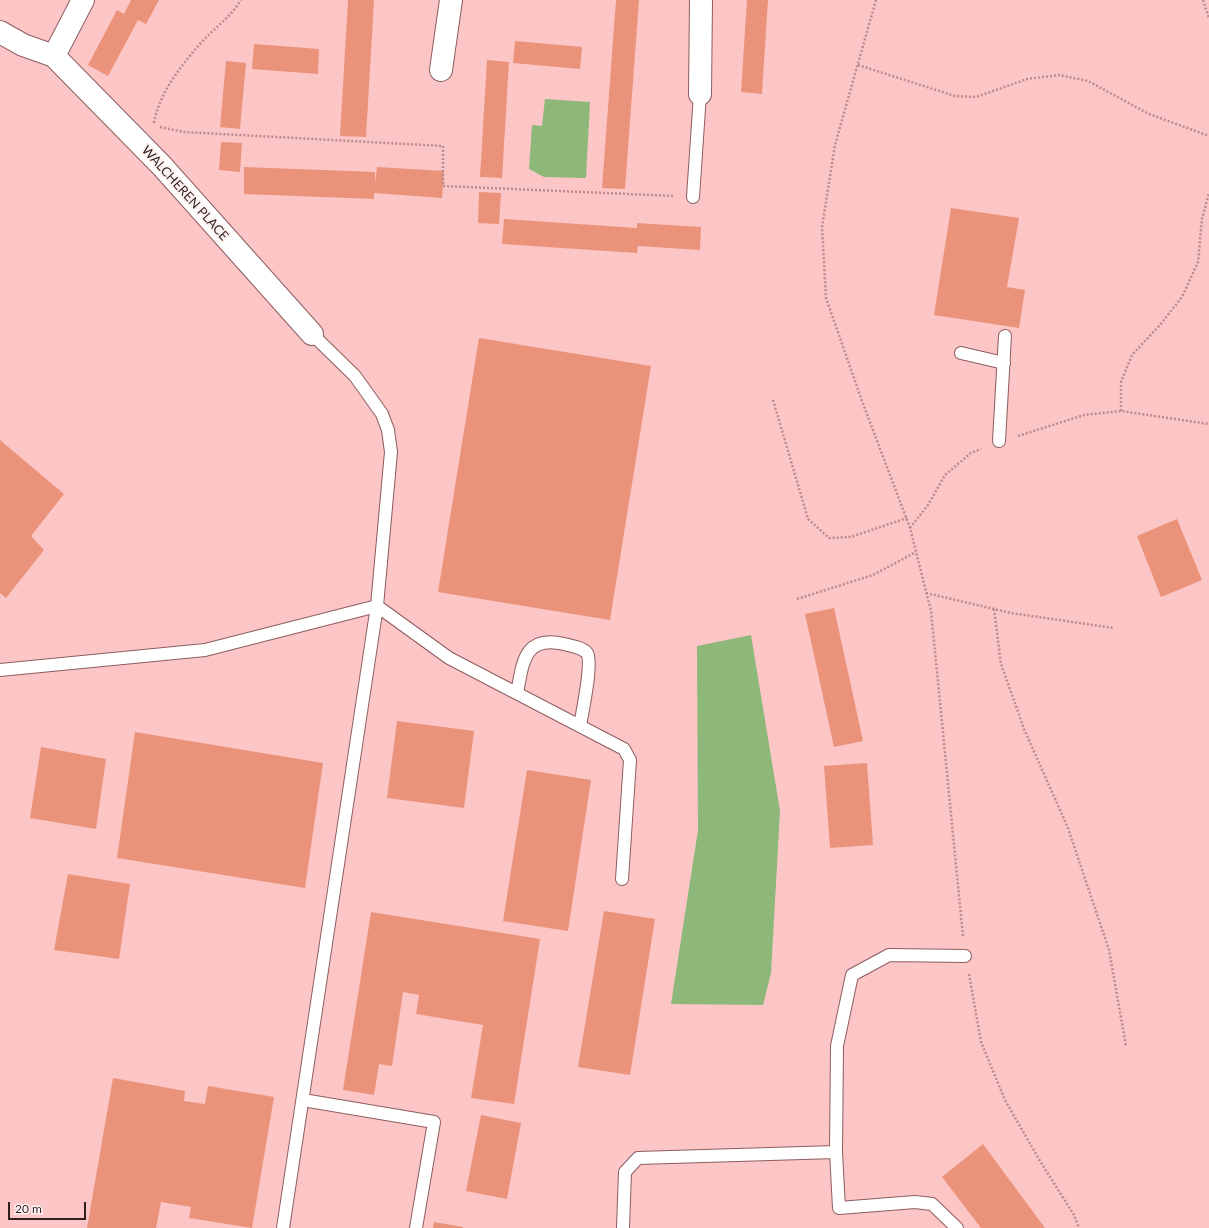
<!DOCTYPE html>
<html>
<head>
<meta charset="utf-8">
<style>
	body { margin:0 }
	#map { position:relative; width:1209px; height:1228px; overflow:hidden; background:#fcc5c6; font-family:Lato,sans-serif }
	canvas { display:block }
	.scale { position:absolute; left:8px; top:1202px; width:78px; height:18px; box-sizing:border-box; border:2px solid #321e1f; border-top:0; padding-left:5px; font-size:12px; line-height:14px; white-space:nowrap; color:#321e1f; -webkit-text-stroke:3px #fef3f3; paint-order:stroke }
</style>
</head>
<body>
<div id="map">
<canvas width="1209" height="1228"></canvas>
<div class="scale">20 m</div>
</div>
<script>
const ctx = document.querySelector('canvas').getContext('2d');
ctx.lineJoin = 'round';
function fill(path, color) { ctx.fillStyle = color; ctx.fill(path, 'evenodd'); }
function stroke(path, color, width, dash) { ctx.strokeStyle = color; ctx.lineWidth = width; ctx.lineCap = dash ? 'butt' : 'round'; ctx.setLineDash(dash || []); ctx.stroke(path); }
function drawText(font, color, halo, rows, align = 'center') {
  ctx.font = font + ' Lato,sans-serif'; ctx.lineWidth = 4; ctx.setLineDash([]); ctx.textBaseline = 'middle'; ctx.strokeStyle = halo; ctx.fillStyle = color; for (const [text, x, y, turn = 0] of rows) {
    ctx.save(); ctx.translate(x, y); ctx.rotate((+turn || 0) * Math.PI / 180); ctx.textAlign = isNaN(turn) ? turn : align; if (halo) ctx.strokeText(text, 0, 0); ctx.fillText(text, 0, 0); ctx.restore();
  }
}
fill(new Path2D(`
	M545 99 590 102 586 178 544 177 529 169 532 125 542 126Z
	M751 635 780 811 771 973 763 1005 671 1004 698 830 697 646Z`), '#8db87a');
fill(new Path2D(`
	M131 0H159L146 24 138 20 108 76 88 65 117 10 124 14Z
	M348 0H374L366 137 340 136Z
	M616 0H639L625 189 602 188Z
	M747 0H768L762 94 741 92Z
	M515 41 582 47 580 69 513 63Z
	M254 44 319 49 318 74 252 69Z
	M487 60 509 62 502 178 480 177Z
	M226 61 246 63 240 129 220 127Z
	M221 142 242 143 240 172 219 170Z
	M244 167 375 172V183L377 167 444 171 442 198 374 193V199L244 194Z
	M479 192 501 193 499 224 478 223Z
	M951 208 1019 218 1007 287 1025 290 1019 328 934 315Z
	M504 219 637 228V223L701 227 700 250 638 246 637 253 502 244Z
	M479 338 651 366 610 620 438 592Z
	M0 440 64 494 31 536 44 550 6 598 0 593Z
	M1177 519 1202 580 1161 597 1137 536Z
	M834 608 863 741 834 747 805 614Z
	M397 721 474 731 464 808 387 798Z
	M135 732 323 763 305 888 117 858Z
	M41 747 106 759 96 829 30 818Z
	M867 763 873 845 830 848 824 766Z
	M527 770 591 780 568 931 503 921Z
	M68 874 130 884 119 959 54 950Z
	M604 911 655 919 630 1075 578 1067Z
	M371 912 540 939 514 1104 471 1098 483 1025 416 1014 419 995 403 992 392 1066 379 1064 374 1095 343 1090Z
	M113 1078 185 1091 184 1101 205 1104 208 1086 274 1097 252 1228 189 1218 191 1207 161 1202 156 1228H87Z
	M481 1115 521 1123 507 1199 466 1191Z
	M983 1144 1045 1228H981L942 1177Z
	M434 1222 463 1227V1228H433Z`), '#eb937a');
const lane = new Path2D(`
	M693 197 700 94
	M312 334 355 376 382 414 388 430 391 452 377 606 449 658 624 749 630 760 622 879
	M961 353 1004 363
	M999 441 1005 336
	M0 670 205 650 377 606 283 1228
	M517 693C523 662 524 635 564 644 571 646 582 647 587 653 593 663 582 713 580 726
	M303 1100 434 1122 416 1228
	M623 1228 625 1172 638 1158 836 1152
	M957 1228 932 1204 915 1202 839 1208 836 1152 837 1046 852 975 889 955 965 956`);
const street = new Path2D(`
	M0 32 23 45 54 56 162 166 312 334
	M54 56 83 0
	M441 70 451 0
	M700 94 701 0`);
stroke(lane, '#8d5d5f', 14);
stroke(street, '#8d5d5f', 24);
stroke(new Path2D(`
	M876 0 835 145 822 227 826 298 862 401 910 528 931 611 963 936
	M1203 0 1209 18
	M858 65 955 96 976 97 1027 79 1059 75 1088 81 1149 114 1209 136
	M154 123C159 94 180 67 199 45 213 29 230 18 241 0
	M160 127 184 132 443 146V186L674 196
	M773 400 808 519 829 538 851 537 907 518
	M1121 411V382L1132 355 1160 325 1182 297 1198 262 1202 219 1209 193
	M1018 436 1084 415 1121 411 1209 424
	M910 528 928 505 945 475 971 453 981 449
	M926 593 1011 613 1114 628
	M797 599 873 575 916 552
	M994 609 1001 664 1024 729 1068 828 1109 950 1126 1046
	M969 974 981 1042 1005 1100 1040 1161 1074 1215 1079 1228`), '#b88d8e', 2.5, [2, 2]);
stroke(lane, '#fff', 12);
stroke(street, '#fff', 22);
drawText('13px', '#321e1f', '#fef3f3', [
	["WALCHEREN PLACE",185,193,48]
]);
</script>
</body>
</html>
